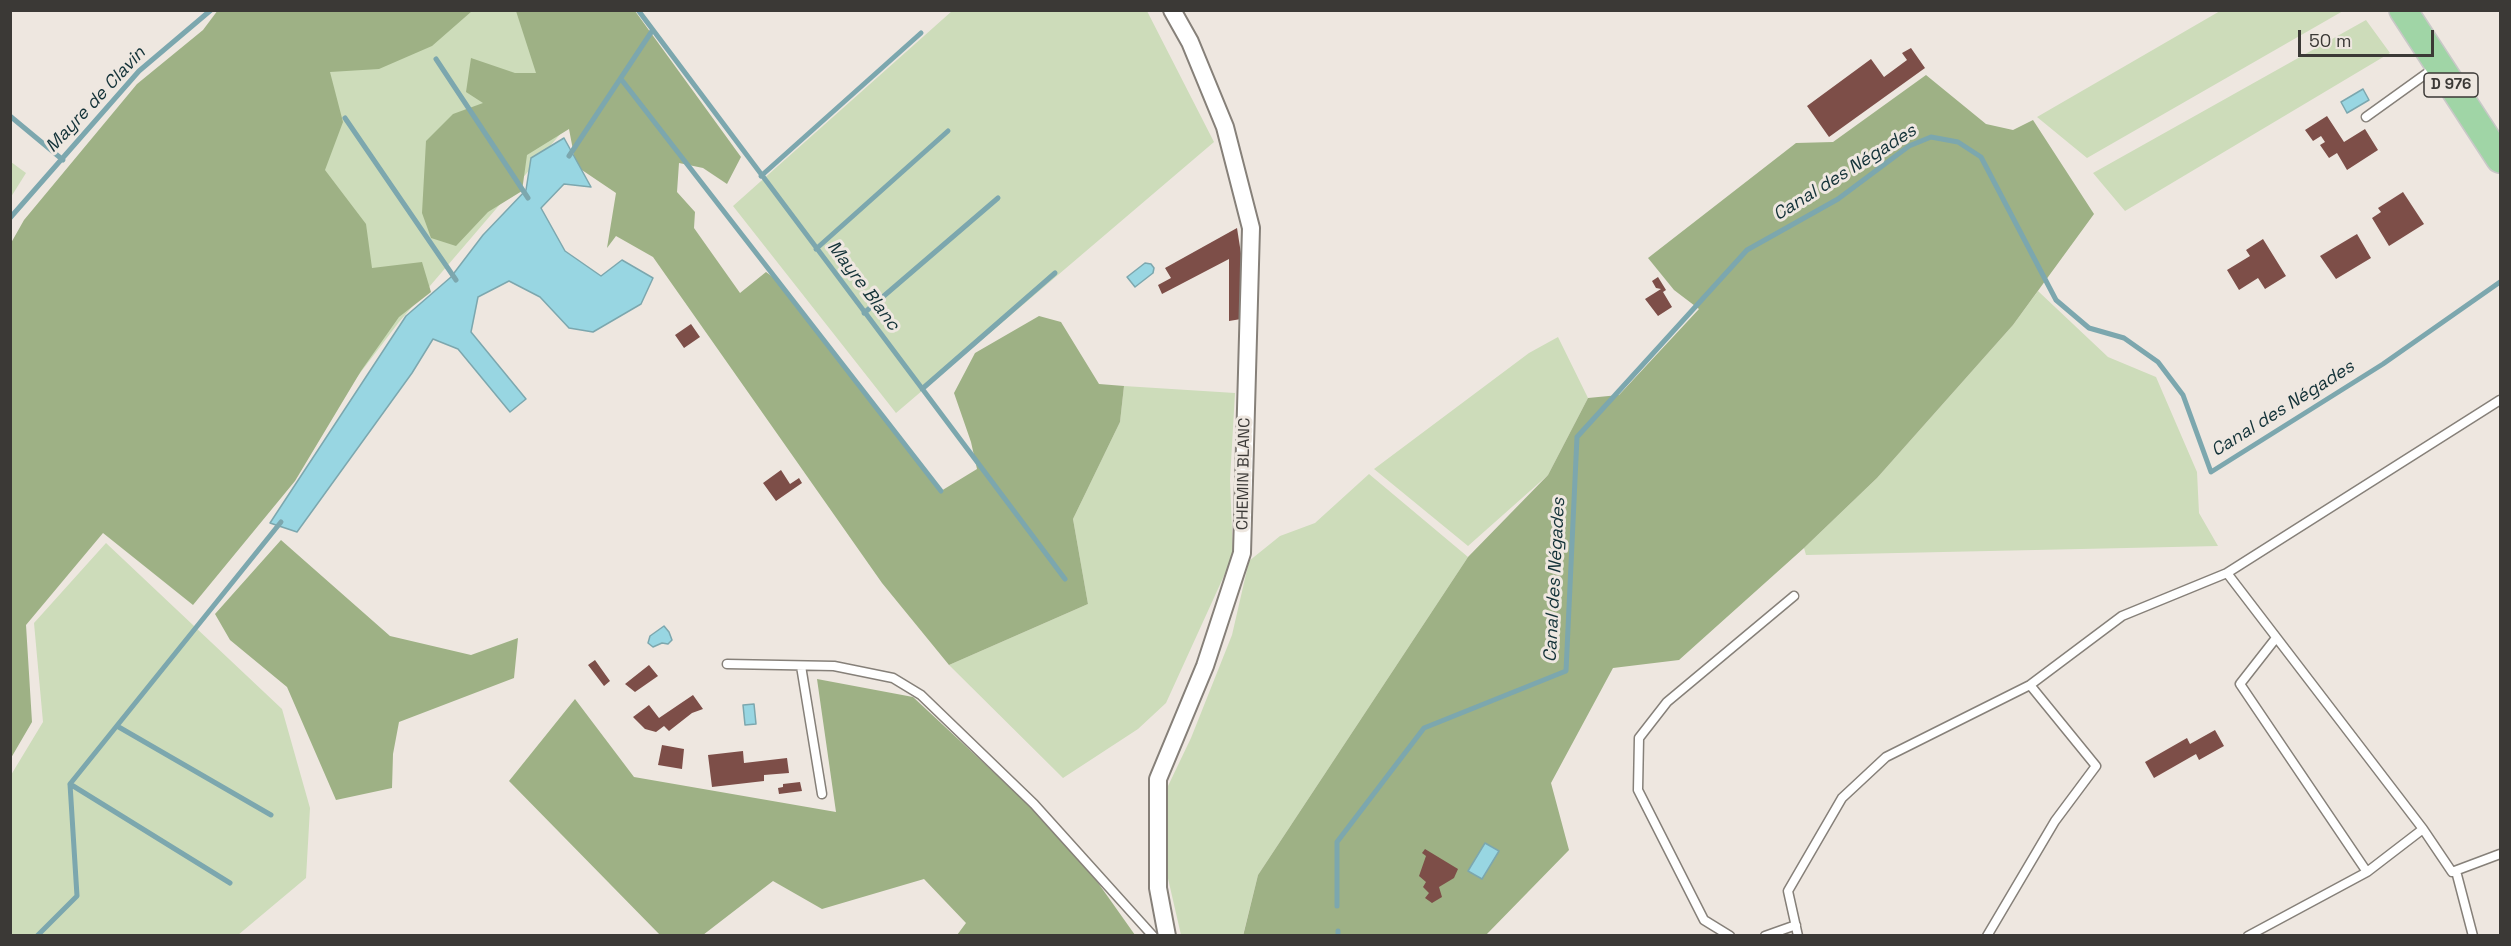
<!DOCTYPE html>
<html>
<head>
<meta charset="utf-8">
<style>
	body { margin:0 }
	#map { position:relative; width:2511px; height:946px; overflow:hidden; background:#eee7e0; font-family:"Space Grotesk",sans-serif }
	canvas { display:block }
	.frame { position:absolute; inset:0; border:12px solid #3b3936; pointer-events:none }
	.scale { position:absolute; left:2298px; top:30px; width:136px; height:27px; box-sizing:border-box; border:3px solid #3b3936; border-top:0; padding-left:8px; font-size:18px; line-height:21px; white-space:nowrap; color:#3b3936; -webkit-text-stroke:4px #eee7e0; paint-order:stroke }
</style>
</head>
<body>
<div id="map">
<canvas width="2511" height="946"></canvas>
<div class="frame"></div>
<div class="scale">50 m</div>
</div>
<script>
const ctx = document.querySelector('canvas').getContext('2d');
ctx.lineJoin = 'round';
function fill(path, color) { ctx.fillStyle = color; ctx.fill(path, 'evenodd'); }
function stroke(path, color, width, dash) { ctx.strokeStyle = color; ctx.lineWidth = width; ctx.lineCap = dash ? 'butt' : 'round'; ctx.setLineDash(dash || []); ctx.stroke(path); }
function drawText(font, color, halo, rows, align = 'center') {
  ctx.font = font + ' "Space Grotesk",sans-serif'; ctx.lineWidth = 6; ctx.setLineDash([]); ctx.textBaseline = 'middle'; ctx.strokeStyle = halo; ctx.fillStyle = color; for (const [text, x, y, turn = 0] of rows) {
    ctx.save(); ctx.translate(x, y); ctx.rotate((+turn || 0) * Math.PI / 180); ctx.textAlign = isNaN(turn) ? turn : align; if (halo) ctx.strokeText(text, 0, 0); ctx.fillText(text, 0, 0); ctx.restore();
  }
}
fill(new Path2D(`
	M343 11H554L599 89 399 322 239 532 153 236Z
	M952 11H1147L1214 142 896 413 733 206Z
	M2220 11H2343L2087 158 2037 117Z
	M2366 20 2390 53 2125 211 2093 173Z
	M11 162 26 173 11 197Z
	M2038 291 2108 357 2156 377 2197 472 2199 513 2218 546 1806 555 1804 548 1877 478 2013 325Z
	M1558 337 1588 398 1548 475 1468 546 1374 469 1529 353Z
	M1124 386 1235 393 1230 480 1233 556 1166 703 1138 729 1063 778 949 665 1088 604 1073 519 1120 422Z
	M1369 474 1468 557 1258 875 1243 935H1181L1164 861 1168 786 1191 738 1232 635 1249 561 1280 536 1315 523Z
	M106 543 282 709 310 808 306 878 238 935H11V775L43 722 34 623Z`), '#cddcba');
fill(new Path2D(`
	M218 10 472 11 432 46 379 69 330 72 343 122 325 170 366 224 372 268 422 262 431 292 399 317 361 371 295 481 193 605 103 533 26 625 32 722 11 758V243L24 220 137 84 203 30Z
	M516 11H635L741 157 727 184 703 168 679 163 677 192 695 212 694 228 740 293 766 272 781 283 941 491 977 469 971 442 954 393 975 353 1039 316 1061 322 1099 384 1124 386 1120 422 1073 519 1088 604 949 665 882 583 653 257 616 236 607 248 616 193 576 166 569 129 527 155 522 191 488 212 456 246 431 238 422 213 426 141 453 114 483 103 466 92 471 58 515 73H536Z
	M1926 75 1986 124 2013 130 2033 120 2094 214 2013 325 1877 478 1804 548 1679 660 1613 668 1551 783 1569 850 1486 935 1243 936 1258 875 1468 557 1548 475 1588 398 1619 395 1699 309 1674 290 1648 258 1796 143 1833 142Z
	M281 540 390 636 471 655 518 638 514 678 399 722 393 754 392 788 336 800 287 687 230 640 215 614Z
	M817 679 913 697 1031 807 1089 870 1135 935H957L966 923 924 879 822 909 773 881 703 935H660L509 781 575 699 634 777 836 812Z`), '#9eb185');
const water = new Path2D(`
	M2363 89 2369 100 2347 113 2341 102Z
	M564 138 591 187 564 184 541 208 565 251 601 276 622 260 653 278 641 304 593 332 569 328 540 297 509 281 478 297 471 332 526 399 510 412 458 349 433 339 412 373 297 532 270 523 406 316 451 277 483 235 526 190 531 158Z
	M1145 263 1151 264 1154 268 1153 273 1135 287 1127 277Z
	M664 626 669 632 672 640 668 644 662 643 653 647 648 643 650 636Z
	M754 704 756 724 745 725 743 705Z
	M1485 843 1499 851 1482 879 1468 871Z`);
fill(water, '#98d6e2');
stroke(water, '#7ca7ae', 1.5);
stroke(new Path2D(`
	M638 10 1065 579
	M436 59 528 198
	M621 79 941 491
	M10 116 63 160
	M345 118 456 280
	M569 156 652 31
	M761 176 921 33
	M10 218 139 71 211 10
	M816 249 948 131
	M864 313 998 198
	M922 389 1055 273
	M117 726 271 815
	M70 784 230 883
	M1337 906V842L1424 728 1566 671 1577 437 1747 250 1838 199 1909 146 1931 137 1958 142 1981 157 2056 300 2089 328 2124 338 2158 362 2183 395 2211 472 2383 364 2500 282
	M1338 931V936
	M37 936 77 896 70 784 281 522`), '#7ca7ae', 5);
fill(new Path2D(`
	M1911 48 1925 68 1829 137 1807 106 1871 59 1884 77 1907 60 1902 53Z
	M2327 116 2344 142 2365 129 2378 150 2347 170 2337 153 2329 158 2320 145 2325 142 2321 136 2313 141 2305 130Z
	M2403 192 2424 224 2389 246 2372 218 2381 212 2378 208Z
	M1237 228 1242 260 1241 319 1229 321V259L1162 294 1158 285 1171 278 1165 268Z
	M2357 234 2371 258 2336 279 2320 256Z
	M2263 239 2286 276 2265 289 2258 278 2239 290 2227 270 2250 256 2246 250Z
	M1658 277 1666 290 1663 292 1672 307 1658 316 1645 299 1661 289 1656 288 1652 281Z
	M691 324 700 337 684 348 675 335Z
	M781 470 790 484 799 478 802 483 776 501 763 483Z
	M595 660 610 681 604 686 588 665Z
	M649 665 658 676 635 692 625 684Z
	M693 695 703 709 692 713 669 731 664 726 656 732 645 729 633 717 649 705 659 718Z
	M2215 730 2224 746 2199 760 2196 754 2154 778 2145 762 2187 738 2190 744Z
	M662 745 684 749 682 769 658 765Z
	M743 751 744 763 787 758 789 773 764 775V781L712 787 708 755Z
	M800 782 802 791 779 794 778 788 783 787V784Z
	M1425 849 1458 869 1454 878 1439 887 1442 897 1432 903 1425 898 1429 893 1423 887 1426 882 1419 876 1426 856 1422 853Z`), '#7d4e48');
const lane = new Path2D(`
	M2366 117 2437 66
	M2500 400 2227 573 2423 829 2452 872 2500 854
	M2276 638 2240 684 2367 872 2423 829
	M727 664 834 666 893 678 921 695 1034 804 1153 936
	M801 666 822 794
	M2456 871 2473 936
	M1730 936 1704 920 1638 790 1639 738 1667 702 1794 596
	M1765 936 1796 925
	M1798 936 1788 891 1842 798 1886 757 2030 685 2122 616 2227 573
	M1987 936 2055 821 2096 766 2030 685
	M2248 936 2367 872`);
const street = new Path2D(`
	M1167 936 1158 888V779L1205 666 1242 553 1251 228 1225 127 1190 42 1172 10`);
const primary = new Path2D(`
	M2403 10 2500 159`);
stroke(lane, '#868079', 11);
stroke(street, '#868079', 20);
stroke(primary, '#c8c8c7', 30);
stroke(lane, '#fff', 8);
stroke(street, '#fff', 16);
stroke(primary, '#a0d5a6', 27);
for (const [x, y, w] of [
	[2451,85,54]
]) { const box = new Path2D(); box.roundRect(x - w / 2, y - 12, w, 24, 4.5); ctx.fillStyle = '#eee7e0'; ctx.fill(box); stroke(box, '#3b3936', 1.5); }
drawText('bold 15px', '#3b3936', null, [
	["D 976",2451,85]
]);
drawText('16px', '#3b3936', '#eee7e0', [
	["CHEMIN BLANC",1244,474,-89]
]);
drawText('italic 18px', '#133238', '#eee7e0', [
	["Mayre de Clavin",96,100,-47],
	["Canal des Négades",1845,173,-32],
	["Mayre Blanc",863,286,53],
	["Canal des Négades",2283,409,-32],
	["Canal des Négades",1555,580,-87]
]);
</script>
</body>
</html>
